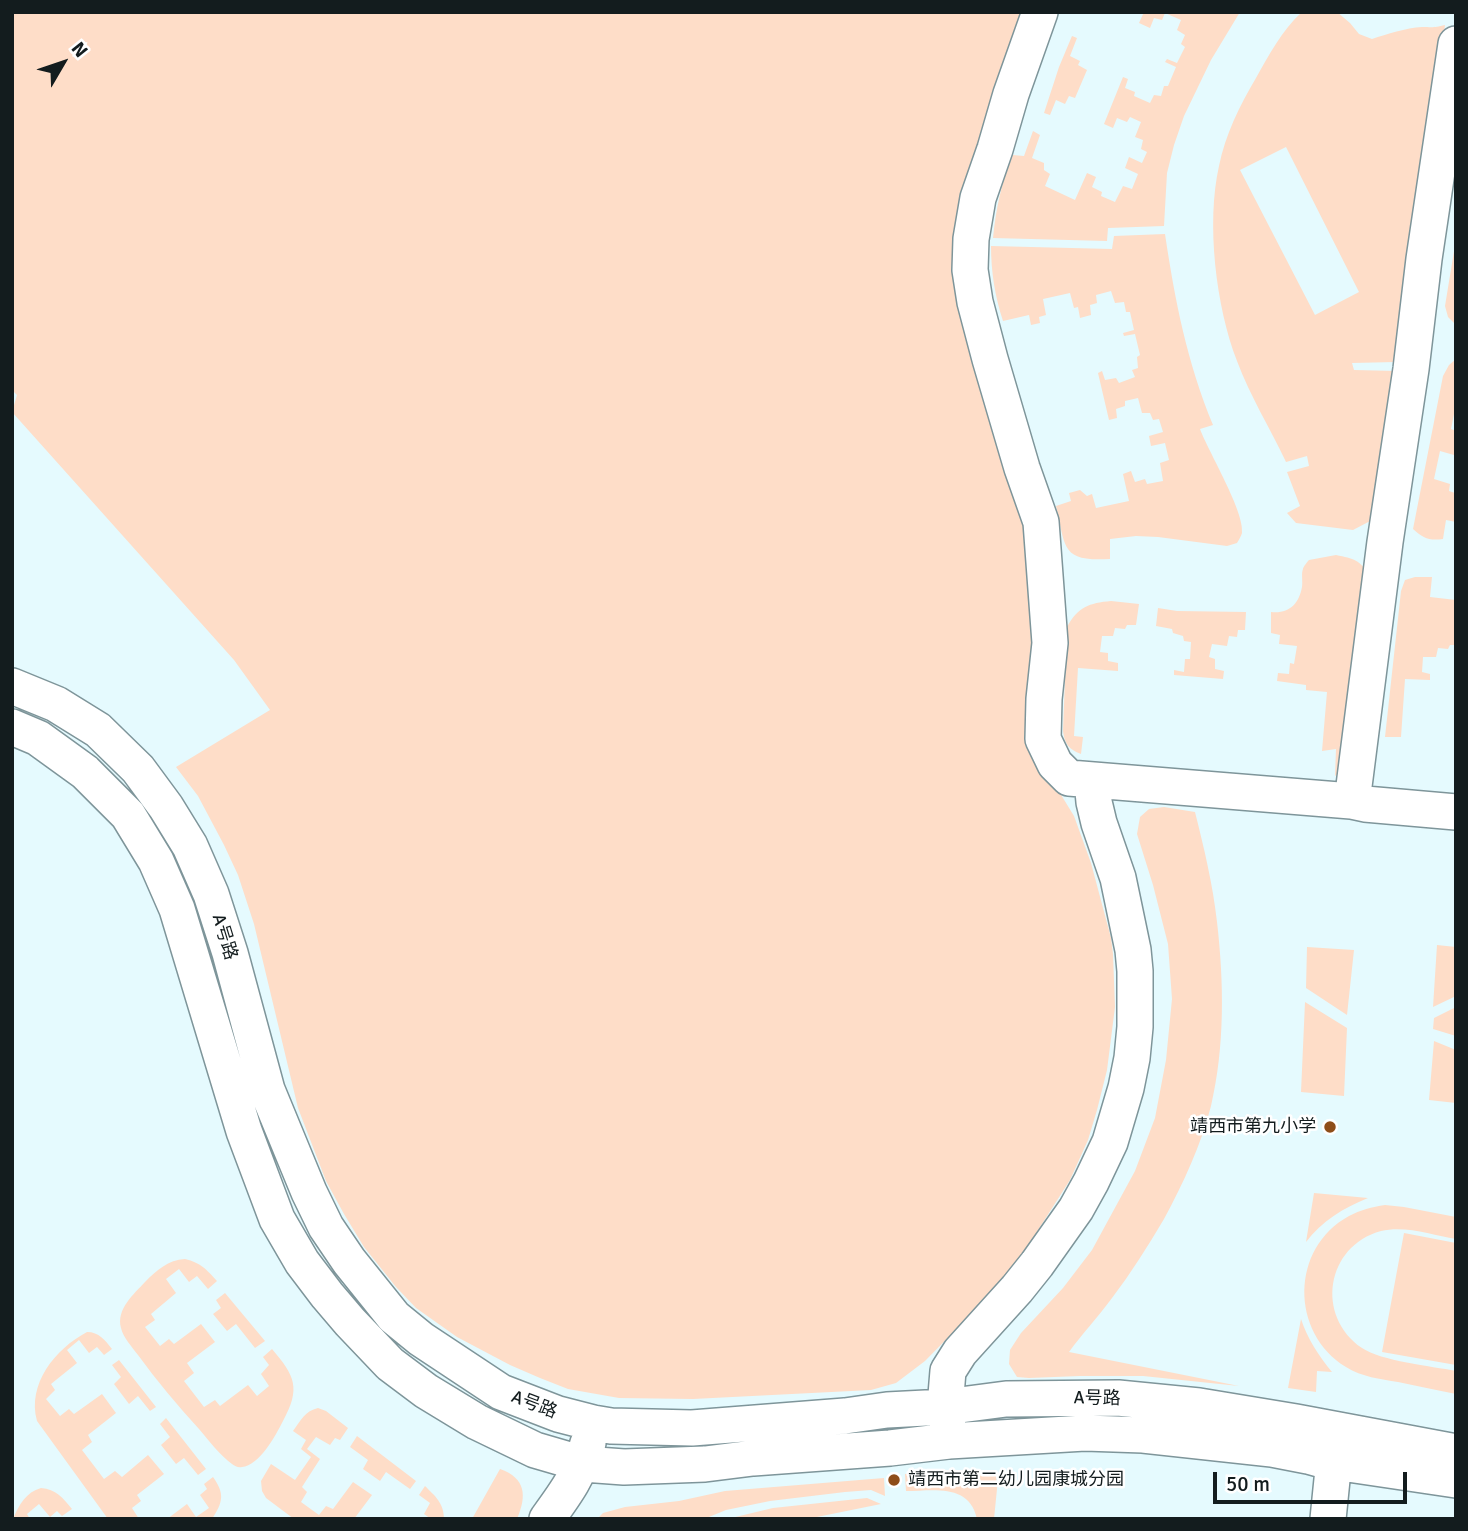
<!DOCTYPE html>
<html>
<head>
<meta charset="utf-8">
<style>
	body { margin:0 }
	#map { position:relative; width:1468px; height:1531px; overflow:hidden; background:#e5fafe; font-family:Signika,sans-serif }
	canvas { display:block }
	.frame { position:absolute; inset:0; border:14px solid #131c1e; pointer-events:none }
	.north { position:absolute; left:28px; top:28px; width:70px; height:70px; -webkit-text-stroke:5px #fff; paint-order:stroke; rotate:51deg; font-size:19px; font-weight:700; line-height:28px; text-align:center; color:#131c1e }
	.north::after { content:''; display:block; margin:auto; width:24px; height:32px; background:#131c1e; clip-path:polygon(50% 0,100% 100%,50% 72%,0 100%) }
	.scale { position:absolute; left:1213px; top:1472px; width:194px; height:32px; box-sizing:border-box; border:4px solid #131c1e; border-top:0; padding-left:9px; font-size:21px; line-height:24px; white-space:nowrap; color:#131c1e; -webkit-text-stroke:5px #fff; paint-order:stroke }
</style>
</head>
<body>
<div id="map">
<canvas width="1468" height="1531"></canvas>
<div class="frame"></div>
<div class="north">N</div>
<div class="scale">50 m</div>
</div>
<script>
const ctx = document.querySelector('canvas').getContext('2d');
ctx.lineJoin = 'round';
function fill(path, color) { ctx.fillStyle = color; ctx.fill(path, 'evenodd'); }
function stroke(path, color, width, dash) { ctx.strokeStyle = color; ctx.lineWidth = width; ctx.lineCap = dash ? 'butt' : 'round'; ctx.setLineDash(dash || []); ctx.stroke(path); }
function drawText(font, color, halo, rows, align = 'center') {
  ctx.font = font + ' Signika,"Noto Sans SC",sans-serif'; ctx.lineWidth = 5; ctx.setLineDash([]); ctx.textBaseline = 'middle'; ctx.strokeStyle = halo; ctx.fillStyle = color; for (const [text, x, y, turn = 0] of rows) {
    ctx.save(); ctx.translate(x, y); ctx.rotate((+turn || 0) * Math.PI / 180); ctx.textAlign = isNaN(turn) ? turn : align; if (halo) ctx.strokeText(text, 0, 0); ctx.fillText(text, 0, 0); ctx.restore();
  }
}
fill(new Path2D(`
	M12 12H1027L969 192 1023 495 1041 762 1074 816 1091 863 1111 938 1113 954 1115 1007 1107 1070 1097 1110 1088 1140 1070 1180 1033 1238 1007 1274 980 1305 925 1361 896 1383 871 1390 693 1399 619 1398 568 1389 540 1378 510 1365 457 1337 416 1308 396 1287 364 1247 344 1214 326 1181 298 1108 254 924 238 875 224 845 198 796 176 767 270 710 234 660 12 412 17 395 12 390Z
	M1144 12H1240L1211 60 1184 116 1174 145 1167 173 1164 226 1108 228 1107 241 993 238C996 209 1001 183 1013 155L1024 156 1033 131 1040 135 1032 158 1044 163V170L1050 174 1045 186 1075 200 1087 173 1096 177 1092 187 1102 192 1101 196 1115 202 1123 186 1132 189 1138 174 1125 168 1129 157 1142 163 1147 152 1141 149 1143 140 1135 137 1141 122 1130 117 1127 122 1117 118 1113 128 1104 124 1123 77 1128 79 1125 88 1135 92 1134 96 1150 103 1154 95 1161 96 1164 86H1168L1176 67 1165 62 1167 59 1177 63 1185 47 1181 44 1185 35 1177 30 1181 20 1165 13 1162 20 1154 18 1150 28 1139 23Z
	M1302 12H1337L1350 23 1359 34 1372 39C1387 34 1406 28 1422 27 1432 27 1434 28 1445 25L1396 362 1352 363 1354 370 1396 371 1374 519 1353 530 1296 523 1287 513 1300 506 1287 472 1309 466 1307 456 1286 462C1270 428 1250 396 1237 361 1216 307 1206 223 1219 166 1225 135 1240 105 1256 78 1269 55 1282 30 1302 12ZM1286 147 1359 292 1315 315 1240 170Z
	M1072 36 1077 38 1070 56 1080 61 1078 65 1087 70 1075 98 1069 96 1065 104 1056 100 1050 115 1044 113 1059 67Z
	M1165 234C1175 301 1187 362 1213 425L1200 429C1208 451 1245 512 1242 533 1241 536 1239 540 1237 543L1227 546 1158 537 1136 536 1110 539V559C1060 562 1066 547 1056 506L1071 501 1069 493 1080 490 1087 496 1092 494 1096 508 1129 501 1123 474 1131 471 1135 482 1145 479 1147 484 1163 481 1160 463 1169 460 1165 443 1151 446 1149 436 1163 432 1159 419 1153 420 1150 413H1142L1138 398 1125 401V406L1116 409 1117 418 1109 420 1098 373 1102 371 1105 380 1116 378 1119 383 1135 377 1132 370 1138 368 1137 357 1140 355 1135 334 1124 336 1123 333 1134 330 1130 312H1126L1124 302 1115 303 1111 291 1096 295 1097 303 1090 305 1091 315 1080 318 1078 307 1074 308 1070 293 1043 299 1046 315 1039 317 1040 323 1031 325 1029 315 1003 321C995 297 991 272 991 246L1112 249 1114 236Z
	M1456 239V325L1448 317 1445 306Z
	M1456 359V414H1454L1451 429 1456 431V451L1454 455 1440 451 1434 479 1450 484 1449 491 1455 493 1454 500 1456 501V522L1446 520 1443 539C1429 541 1423 538 1413 529L1443 376 1449 365Z
	M1336 555C1354 559 1360 559 1369 576L1342 770 1335 776 1336 749 1322 751 1327 692 1306 690V685L1277 681 1278 673 1289 674 1290 663 1294 664 1297 646 1279 644 1280 635 1271 633V612C1289 614 1299 604 1302 587 1303 581 1301 574 1303 569 1303 567 1308 561 1309 560Z
	M1415 577H1432L1430 597 1456 600V645H1450L1448 649 1438 648 1436 657H1423L1422 672 1430 674V680L1405 679 1401 737H1385L1401 591 1405 580Z
	M1111 601 1139 604 1136 625H1127L1125 629 1115 628 1113 636H1102L1100 652 1108 653V661L1118 663V671L1078 668 1074 736 1083 737 1081 754C1069 749 1065 745 1063 731L1067 627C1078 607 1089 603 1111 601Z
	M1158 608 1177 611 1246 612 1245 630H1238L1237 637 1229 636 1227 646 1212 644 1209 657 1215 659V669L1224 671 1223 679 1174 675V670L1184 672 1185 659H1190L1191 642 1184 641 1183 636 1173 633 1172 629 1156 626Z
	M1164 807 1195 812C1204 848 1213 885 1217 922 1224 982 1225 1047 1211 1106 1201 1145 1183 1184 1164 1219 1148 1246 1131 1273 1112 1298 1098 1317 1082 1334 1069 1352L1239 1386 1143 1376H1080L1029 1378 1017 1377 1009 1364 1010 1350 1021 1333 1063 1288 1092 1250 1135 1171 1155 1118 1166 1060 1172 999 1168 944 1153 885 1137 834 1140 817 1149 809Z
	M1437 945 1456 947V996L1433 1007Z
	M1307 947 1354 950 1347 1015 1306 988Z
	M1305 1002 1347 1028 1344 1096 1301 1092Z
	M1456 1007V1036L1433 1029 1434 1018Z
	M1434 1041 1456 1050V1103L1429 1100Z
	M1314 1193 1368 1198C1343 1208 1322 1221 1306 1242Z
	M1385 1205 1404 1207 1456 1217V1239C1433 1235 1405 1225 1381 1231 1326 1246 1315 1316 1362 1348 1381 1361 1431 1366 1456 1371V1394C1436 1390 1417 1386 1398 1382 1380 1379 1362 1377 1346 1367 1290 1333 1290 1248 1349 1216 1360 1210 1372 1207 1385 1205Z
	M1404 1233 1456 1243V1365L1382 1352Z
	M185 1259C201 1263 206 1269 217 1281L208 1289 197 1276 189 1282 179 1269 166 1279 176 1293 151 1314 155 1320 145 1327 160 1346 169 1339 174 1344 201 1324 215 1342 187 1363 194 1373 184 1381 204 1407 215 1400 220 1406 248 1385 257 1396 269 1386 261 1374 269 1365 263 1357 272 1349C295 1376 301 1388 283 1421 276 1435 259 1466 242 1467 238 1468 235 1466 232 1464 220 1455 209 1441 199 1429 177 1405 157 1381 138 1355 132 1347 123 1337 121 1328 116 1309 134 1294 145 1282 157 1270 168 1260 185 1259Z
	M225 1293 265 1341 255 1348 236 1324 227 1331 213 1314 221 1308 216 1300Z
	M1301 1319C1307 1338 1319 1356 1332 1372L1317 1371 1316 1392 1288 1388Z
	M87 1332C99 1332 105 1340 112 1349L104 1355 97 1347 89 1353 79 1340 67 1350 77 1363 51 1384 55 1390 46 1399 60 1416 69 1409 74 1414 102 1394 116 1413 88 1435 92 1442 82 1450 104 1479 115 1471 122 1477 148 1455 164 1474 137 1495 141 1501 132 1508 139 1519H108L37 1421C27 1384 55 1349 87 1332Z
	M119 1360 156 1407 150 1411 138 1396 129 1404 114 1384 121 1377 112 1365Z
	M318 1408 326 1411 348 1428 340 1440 335 1438 330 1445 316 1437 307 1449 320 1459 302 1487 307 1492 301 1502 319 1515 326 1506 333 1509 353 1482 372 1495 354 1519H294L266 1498 262 1491 261 1481 271 1464 295 1480 311 1457 301 1449 306 1440 293 1431C301 1420 305 1411 318 1408Z
	M166 1418 206 1469 198 1475 184 1458 176 1464 161 1445 170 1437 160 1424Z
	M357 1436 416 1481 410 1489 386 1472 380 1481 363 1469 368 1460 350 1447Z
	M500 1469C526 1478 527 1496 517 1519H472Z
	M956 1471 996 1473 997 1489 994 1519H977C969 1483 934 1491 906 1491L905 1474Z
	M213 1477C225 1494 223 1502 212 1519H167L187 1504 196 1517 209 1508 200 1495 207 1489 204 1484Z
	M884 1478 885 1496 871 1490 845 1492 770 1501 726 1510 704 1519H597L603 1513 625 1507 679 1501 725 1491Z
	M425 1486C435 1496 444 1503 444 1519H431L424 1514 430 1503 419 1495Z
	M41 1488C56 1489 63 1498 72 1509L62 1516 57 1511 50 1517 39 1504 27 1514 30 1519H13C19 1505 26 1492 41 1488Z
	M867 1498 881 1504 807 1519H727L773 1508Z`), '#feddc8');
const minor = new Path2D(`
	M1040 12 1011 94 995 149 978 198 971 239 970 270 975 302 990 359 1022 468 1041 522 1050 643 1044 699 1043 739 1055 764 1069 778 1351 801 1365 804 1456 812
	M12 686 56 704 98 730 138 769 166 807 190 846 211 894 230 953 267 1090 309 1192 326 1227 349 1261 394 1317 421 1339 501 1392 558 1414 593 1423 611 1426 692 1428 845 1416 887 1410 945 1407 1006 1399 1118 1398 1199 1406 1296 1422 1456 1452
	M12 727 38 738 85 772 128 815 156 861 177 909 244 1131 277 1219 302 1262 327 1295 350 1322 390 1364 426 1391 477 1422 535 1450 583 1464 624 1467 705 1464 753 1458 890 1448 949 1441 1085 1433 1143 1435 1272 1449 1308 1456 1333 1463 1348 1464 1456 1480
	M1351 801 1354 786 1385 542 1411 369 1424 259 1456 44
	M948 1429 945 1407 948 1371 960 1352 1017 1289 1037 1264 1076 1209 1091 1182 1110 1142 1126 1088 1132 1058 1135 1027V971L1133 950 1118 878 1099 823 1094 802 1092 780
	M547 1519C566 1493 580 1474 588 1443
	M1328 1519 1336 1440`);
stroke(minor, '#7e959a', 38);
stroke(minor, '#fff', 35);
for (const [x, y, r, color] of [
	[1330,1127,7,"#8e4d19"],
	[894,1480,7,"#8e4d19"]
]) { const dot = new Path2D(); dot.arc(x, y, r, 0, 2 * Math.PI); ctx.fillStyle = color; ctx.fill(dot); stroke(dot, '#fff', 2.5); }
drawText('18px', '#131c1e', '#fff', [
	["A号路",224,937,73],
	["A号路",1097,1399,1],
	["A号路",534,1405,21]
]);
drawText('18px', '#131c1e', '#fff', [
	["靖西市第九小学",1316,1127],
	["靖西市第二幼儿园康城分园",908,1480,"left"]
], 'right');
</script>
</body>
</html>
